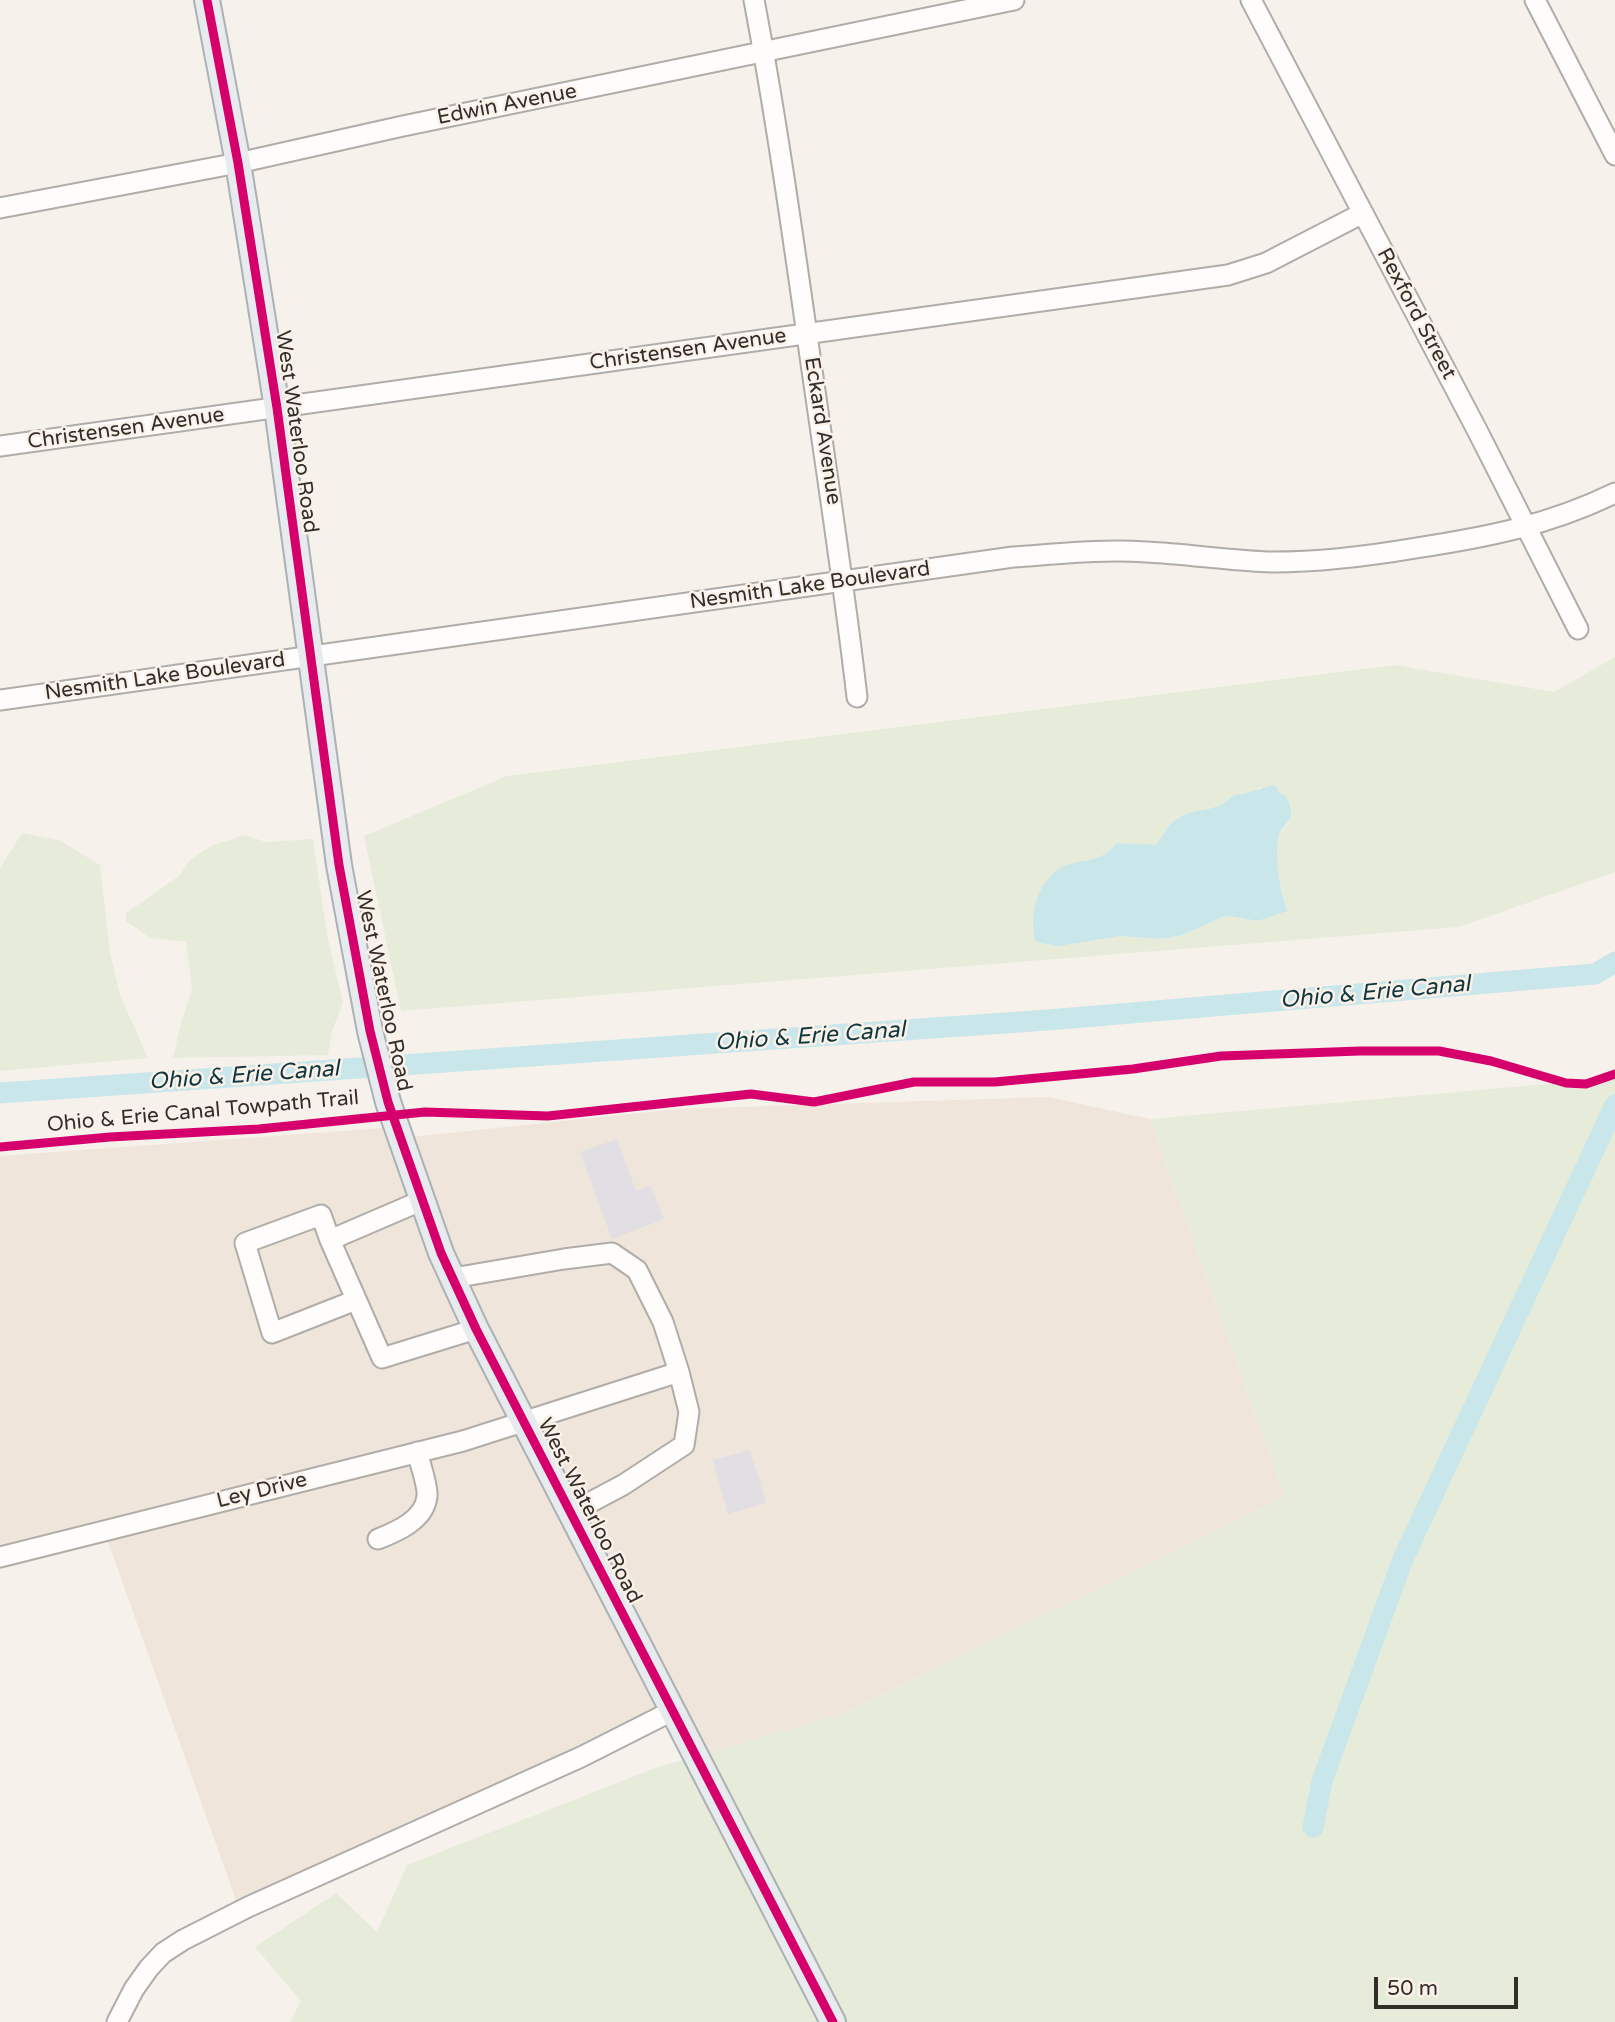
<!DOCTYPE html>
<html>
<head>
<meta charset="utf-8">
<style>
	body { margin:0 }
	#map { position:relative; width:1615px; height:2022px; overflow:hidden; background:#f7f1ec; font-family:"Varela Round",sans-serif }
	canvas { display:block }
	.scale { position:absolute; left:1374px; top:1977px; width:144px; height:32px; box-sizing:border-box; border:4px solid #322f2b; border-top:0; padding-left:9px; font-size:21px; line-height:24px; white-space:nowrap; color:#322f2b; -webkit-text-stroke:5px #fbf1e8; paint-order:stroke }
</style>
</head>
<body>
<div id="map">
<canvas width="1615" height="2022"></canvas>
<div class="scale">50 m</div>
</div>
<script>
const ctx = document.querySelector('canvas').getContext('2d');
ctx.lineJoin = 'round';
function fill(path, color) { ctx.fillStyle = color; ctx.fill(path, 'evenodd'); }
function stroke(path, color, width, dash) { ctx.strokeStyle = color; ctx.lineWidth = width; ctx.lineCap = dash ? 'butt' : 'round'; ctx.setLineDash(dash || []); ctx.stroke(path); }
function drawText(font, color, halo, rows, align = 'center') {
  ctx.font = font + ' "Varela Round",sans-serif'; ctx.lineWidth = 5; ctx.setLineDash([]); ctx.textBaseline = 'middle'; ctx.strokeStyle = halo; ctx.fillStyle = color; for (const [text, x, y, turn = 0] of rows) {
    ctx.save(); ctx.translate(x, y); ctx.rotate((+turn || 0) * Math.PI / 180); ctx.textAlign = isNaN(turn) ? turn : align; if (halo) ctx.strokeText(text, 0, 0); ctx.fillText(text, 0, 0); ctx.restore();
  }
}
fill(new Path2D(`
	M1048 1097 1150 1119 1285 1497 843 1714 696 1758 673 1712 240 1911 104 1531 0 1557V1156L397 1127 402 1138 676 1109Z`), '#f0e5db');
fill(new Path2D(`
	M1615 657V872L1459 927 401 1011 364 836 507 776 1395 665 1554 692ZM1261 787 1290 820C1287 825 1279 832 1278 838 1274 853 1281 898 1288 911L1258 921 1229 916 1222 917 1183 935 1158 939 1121 936 1059 946 1074 864C1092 861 1105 857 1117 843L1156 846C1162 837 1168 824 1177 819 1197 805 1211 816 1234 795H1246Z
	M22 833 59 840 100 865 110 952 120 995 148 1058 0 1071V868Z
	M245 835 266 842 313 839 327 934 343 1003 332 1031 328 1055 173 1058 181 1023 192 989 186 942 150 938 126 921V913L179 876 191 859 213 845Z
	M1615 1078V2022H290L301 2001 255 1947 336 1893 377 1932 407 1865 658 1767 843 1714 1285 1497 1150 1119Z`), '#e7ecda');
fill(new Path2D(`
	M1275 785 1279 793 1285 795C1301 825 1281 819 1278 840 1275 857 1280 895 1288 911L1258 921 1229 916 1222 917 1183 935 1158 939 1121 936 1059 946 1036 942C1028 918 1037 883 1059 869 1079 856 1095 868 1117 843L1156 845C1162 837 1168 824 1177 819 1197 805 1211 816 1234 795 1249 795 1260 787 1275 785Z`), '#c9e6eb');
stroke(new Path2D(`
	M0 1093 1048 1020 1595 974 1615 962
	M1313 1827 1322 1781 1403 1559 1615 1105`), '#c9e6eb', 21);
fill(new Path2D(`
	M617 1139 636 1191 651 1186 664 1219 612 1239 580 1152Z
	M750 1450 766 1503 728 1514 713 1460Z`), '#e1dfe3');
const minor = new Path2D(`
	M754 0C775 111 791 223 807 335 824 456 843 576 857 697
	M1251 0 1477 430 1578 629
	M1535 0 1615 155
	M0 208 238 163 403 126 1014 0
	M0 446 1228 275 1266 263 1363 213
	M0 700 1013 557C1058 554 1102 549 1146 552 1189 554 1231 561 1273 562 1322 562 1369 556 1416 548 1488 537 1549 525 1615 493
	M423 1200 330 1240 382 1358 476 1329
	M330 1240 321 1215 245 1243 272 1333 356 1300
	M453 1278 564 1259 612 1253 637 1270 663 1322 679 1372 689 1412 684 1445 623 1485 570 1513
	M378 1539C396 1532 425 1520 427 1496 428 1486 420 1463 417 1452
	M0 1557 463 1441 679 1372
	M117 2022 134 1989 149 1968 163 1953 183 1940 248 1907 581 1757 672 1711`);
const major = new Path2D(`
	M207 0 238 163 277 408 339 865 370 1031 388 1102 441 1253 476 1329 833 2022`);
stroke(minor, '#b0aca8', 23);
stroke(major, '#acb1b4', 28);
stroke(minor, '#fefdfc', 19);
stroke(major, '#e8ebee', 24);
stroke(new Path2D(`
	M207 0 238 163 277 408 339 865 370 1031 388 1102 441 1253 476 1329 833 2022
	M0 1147 110 1137 259 1129 425 1112 548 1116 751 1094 814 1102 914 1082H995L1133 1069 1221 1056 1360 1051H1439L1491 1061 1566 1083 1586 1084 1615 1074`), '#d6006c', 9);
drawText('21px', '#322f2b', '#fbf1e8', [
	["Edwin Avenue",507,105,-11],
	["Rexford Street",1416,314,62],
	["Christensen Avenue",688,350,-8],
	["Christensen Avenue",126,429,-8],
	["Eckard Avenue",822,431,81],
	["West Waterloo Road",296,432,82],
	["Nesmith Lake Boulevard",810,586,-8],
	["Nesmith Lake Boulevard",165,677,-8],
	["West Waterloo Road",383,991,78],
	["Ohio & Erie Canal Towpath Trail",203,1112,-5],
	["Ley Drive",262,1491,-14],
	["West Waterloo Road",589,1511,63]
]);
drawText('italic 23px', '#0e3840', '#fbf1e8', [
	["Ohio & Erie Canal",1375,993,-5],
	["Ohio & Erie Canal",810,1037,-4],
	["Ohio & Erie Canal",244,1076,-4]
]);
</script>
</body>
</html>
